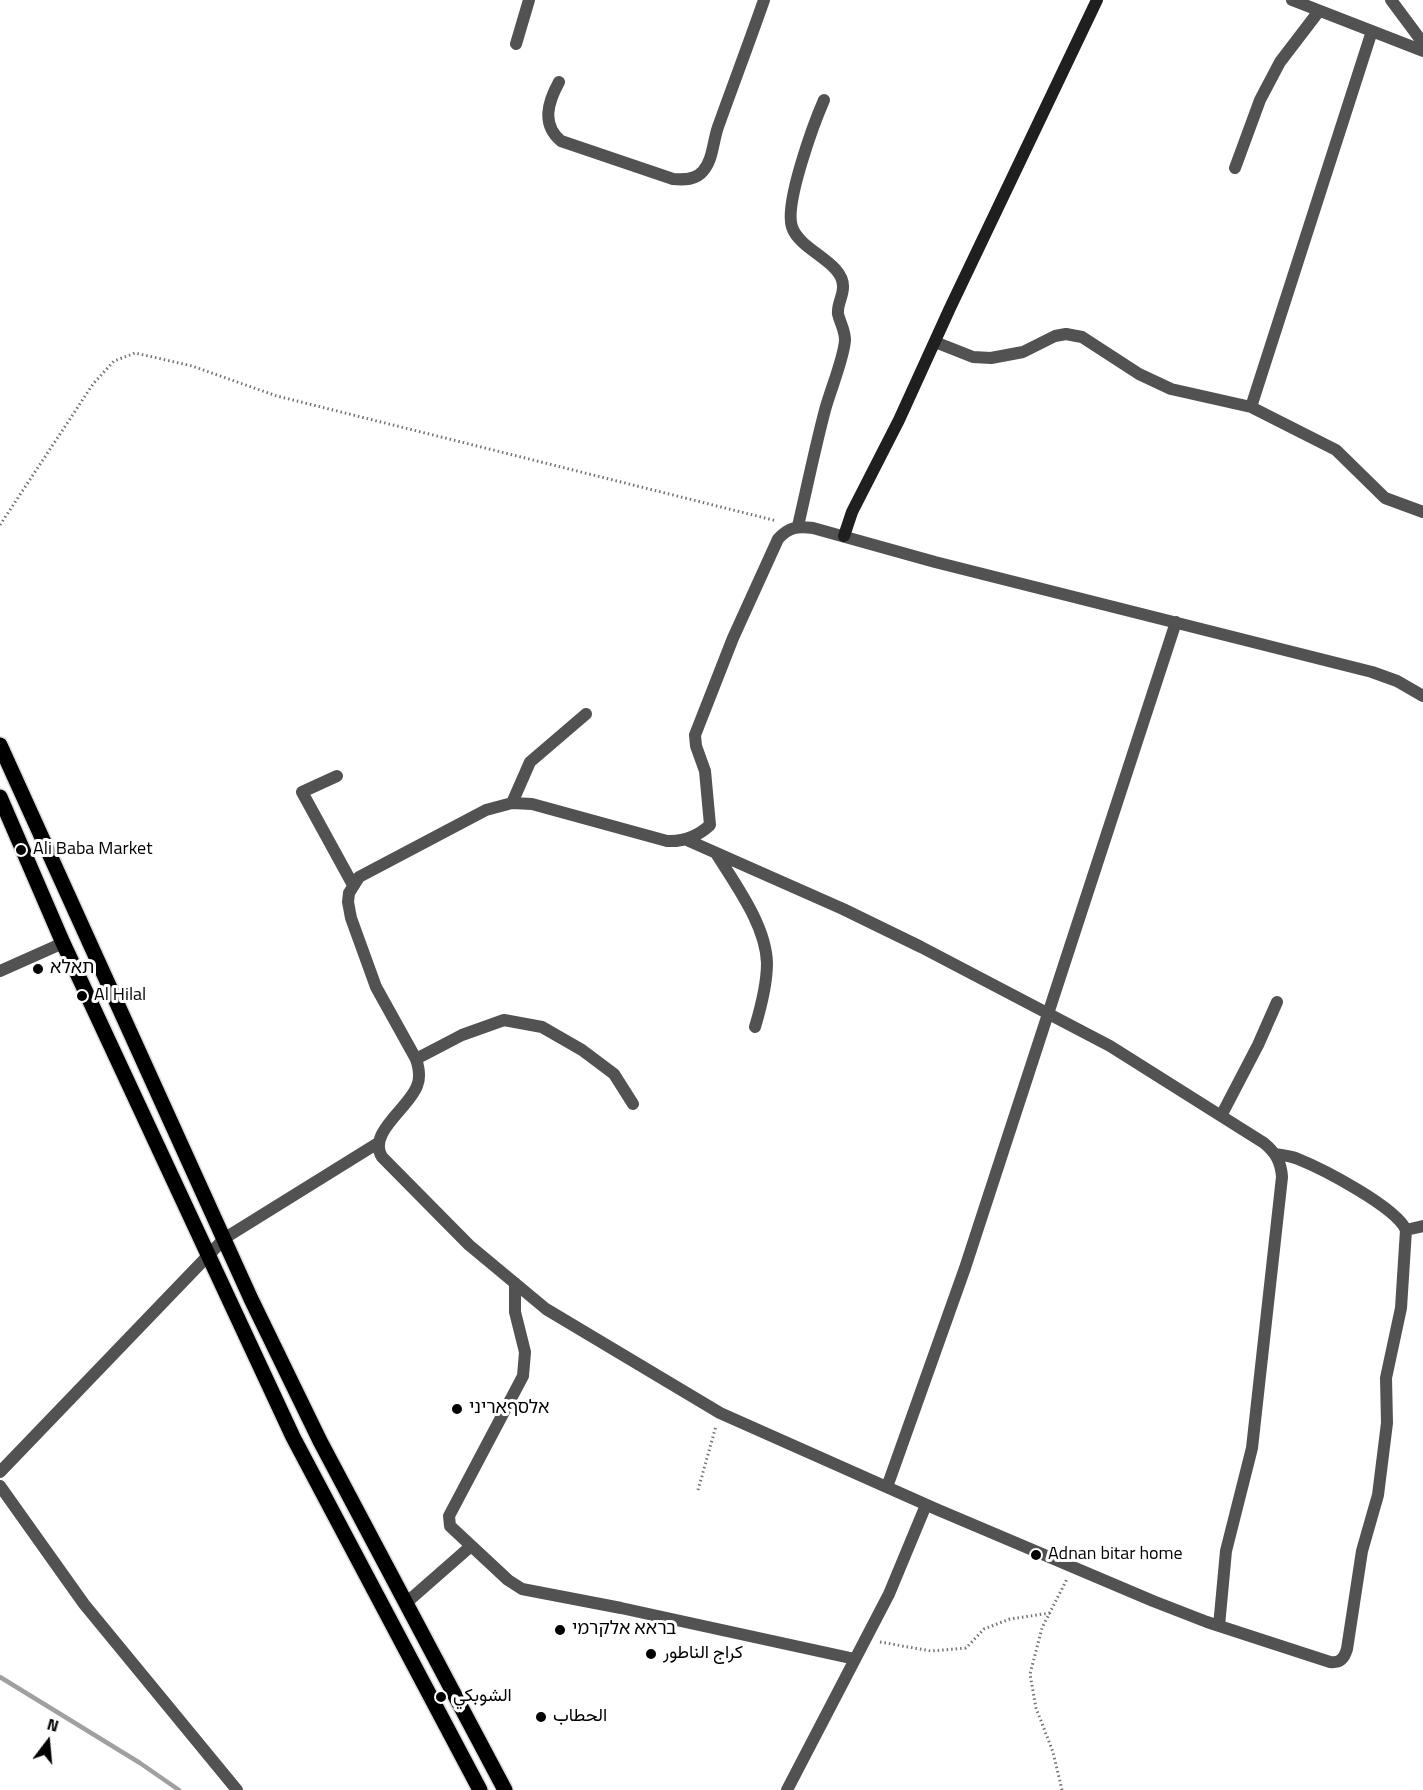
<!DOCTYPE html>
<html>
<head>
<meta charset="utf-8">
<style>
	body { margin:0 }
	#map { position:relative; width:1423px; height:1790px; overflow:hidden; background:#fff; font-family:"Titillium Web",sans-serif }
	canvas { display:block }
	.north { position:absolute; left:18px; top:1712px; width:60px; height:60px; -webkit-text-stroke:4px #fff; paint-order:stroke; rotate:16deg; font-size:16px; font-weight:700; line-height:24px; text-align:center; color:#000 }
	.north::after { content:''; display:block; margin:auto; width:21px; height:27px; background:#000; clip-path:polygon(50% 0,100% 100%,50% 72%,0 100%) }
</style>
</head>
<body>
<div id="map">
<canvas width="1423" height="1790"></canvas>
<div class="north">N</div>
</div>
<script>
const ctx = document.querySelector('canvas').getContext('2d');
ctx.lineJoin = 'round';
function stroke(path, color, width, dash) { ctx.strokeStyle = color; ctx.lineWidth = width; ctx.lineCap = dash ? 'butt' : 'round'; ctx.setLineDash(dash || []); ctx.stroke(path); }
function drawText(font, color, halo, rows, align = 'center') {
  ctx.font = font + ' "Titillium Web",Vazirmatn,"Noto Sans Hebrew",sans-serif'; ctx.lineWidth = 6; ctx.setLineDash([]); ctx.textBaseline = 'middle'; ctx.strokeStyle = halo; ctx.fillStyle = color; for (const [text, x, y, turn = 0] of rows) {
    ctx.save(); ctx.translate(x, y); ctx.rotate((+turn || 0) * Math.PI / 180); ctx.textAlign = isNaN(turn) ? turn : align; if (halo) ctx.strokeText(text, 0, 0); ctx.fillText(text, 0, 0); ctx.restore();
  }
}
stroke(new Path2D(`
	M0 1677 140 1763 179 1790`), '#a0a0a0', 4.5);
const primary = new Path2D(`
	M0 745 251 1299 320 1441 505 1790
	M0 797 63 943 293 1437 480 1790`);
stroke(primary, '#dbdbdb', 18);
stroke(new Path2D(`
	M0 525 93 384 114 361 135 353 192 366 277 396 777 521
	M698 1490 716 1426
	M880 1642 931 1651 966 1648 984 1629 1010 1619 1050 1613
	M1062 1790 1053 1752 1036 1708 1030 1674 1042 1628 1067 1579`), '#747474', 3, [1.5, 3]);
stroke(new Path2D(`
	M1292 0 1423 51
	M1391 0 1423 43
	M516 44 529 0
	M559 82C548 102 541 124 561 141L673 179C684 180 696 180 703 171 713 160 713 141 718 127 733 85 749 43 764 0
	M1235 168 1260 100 1280 62 1319 11
	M935 342 973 357 991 358 1023 352 1055 336 1066 334 1082 337 1139 374 1171 389 1251 407 1336 450 1385 498 1423 512
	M1251 407 1372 31
	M798 526C807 487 815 448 825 410 830 391 844 358 845 340 845 330 840 323 838 314 837 304 843 297 843 287 844 262 800 251 792 227 784 204 814 123 824 100
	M337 776 302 792 353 885
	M512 803 530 762 586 714
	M687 840 843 909 921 947 1110 1046 1264 1143C1276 1153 1281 1162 1282 1177L1252 1448 1226 1551 1219 1626
	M716 853C735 884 766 925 767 963 767 984 761 1007 755 1027
	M0 971 63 943
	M416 1059 462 1035 504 1020 542 1027 582 1050 614 1074 633 1104
	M1221 1116 1258 1045 1277 1002
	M1275 1154C1283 1155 1291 1156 1298 1159 1323 1169 1396 1207 1406 1230L1401 1308 1386 1378 1387 1423 1378 1495 1362 1551 1347 1649C1344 1659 1340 1663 1330 1662L1207 1622 1153 1601 936 1509 720 1413 546 1309 469 1245 382 1157C367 1133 409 1108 417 1086 421 1077 419 1068 416 1059L376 987 351 918 348 902 349 893 359 877 486 810 512 803 532 804 667 841C684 842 697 837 710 825L705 771 696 746 695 735 733 638 778 539C789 527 797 526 813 528L935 562 1372 672 1397 681 1423 696
	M1406 1230 1423 1226
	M515 1283V1312L525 1352 523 1376 449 1516 450 1526 508 1580 522 1589 621 1608 855 1659
	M0 1472 225 1238 378 1143
	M0 1486 84 1604 237 1790
	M887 1487 965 1268 1176 622
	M406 1603 471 1546
	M787 1790 889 1594 926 1505`), '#525252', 12);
stroke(new Path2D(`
	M844 536 852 512 899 420 950 308 1097 0`), '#1f1f1f', 12);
stroke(primary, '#000', 15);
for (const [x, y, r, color] of [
	[21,850,6,"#000"],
	[38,969,6,"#000"],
	[82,996,6,"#000"],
	[457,1409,6,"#000"],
	[1036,1555,6,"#000"],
	[560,1630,6,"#000"],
	[651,1654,6,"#000"],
	[441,1697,6,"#000"],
	[541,1717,6,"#000"]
]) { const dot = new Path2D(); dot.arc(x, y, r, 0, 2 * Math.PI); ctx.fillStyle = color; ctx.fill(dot); stroke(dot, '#fff', 2); }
drawText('18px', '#000', '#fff', [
	["Ali Baba Market",33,850],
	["תאלא",50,969],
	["Al Hilal",94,996],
	["אלסףאריני",469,1409],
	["Adnan bitar home",1048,1555],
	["בראא אלקרמי",572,1630],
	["كراج الناطور",663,1654],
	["الشوبكي",453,1697],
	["الحطاب",553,1717]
], 'left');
</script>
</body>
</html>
